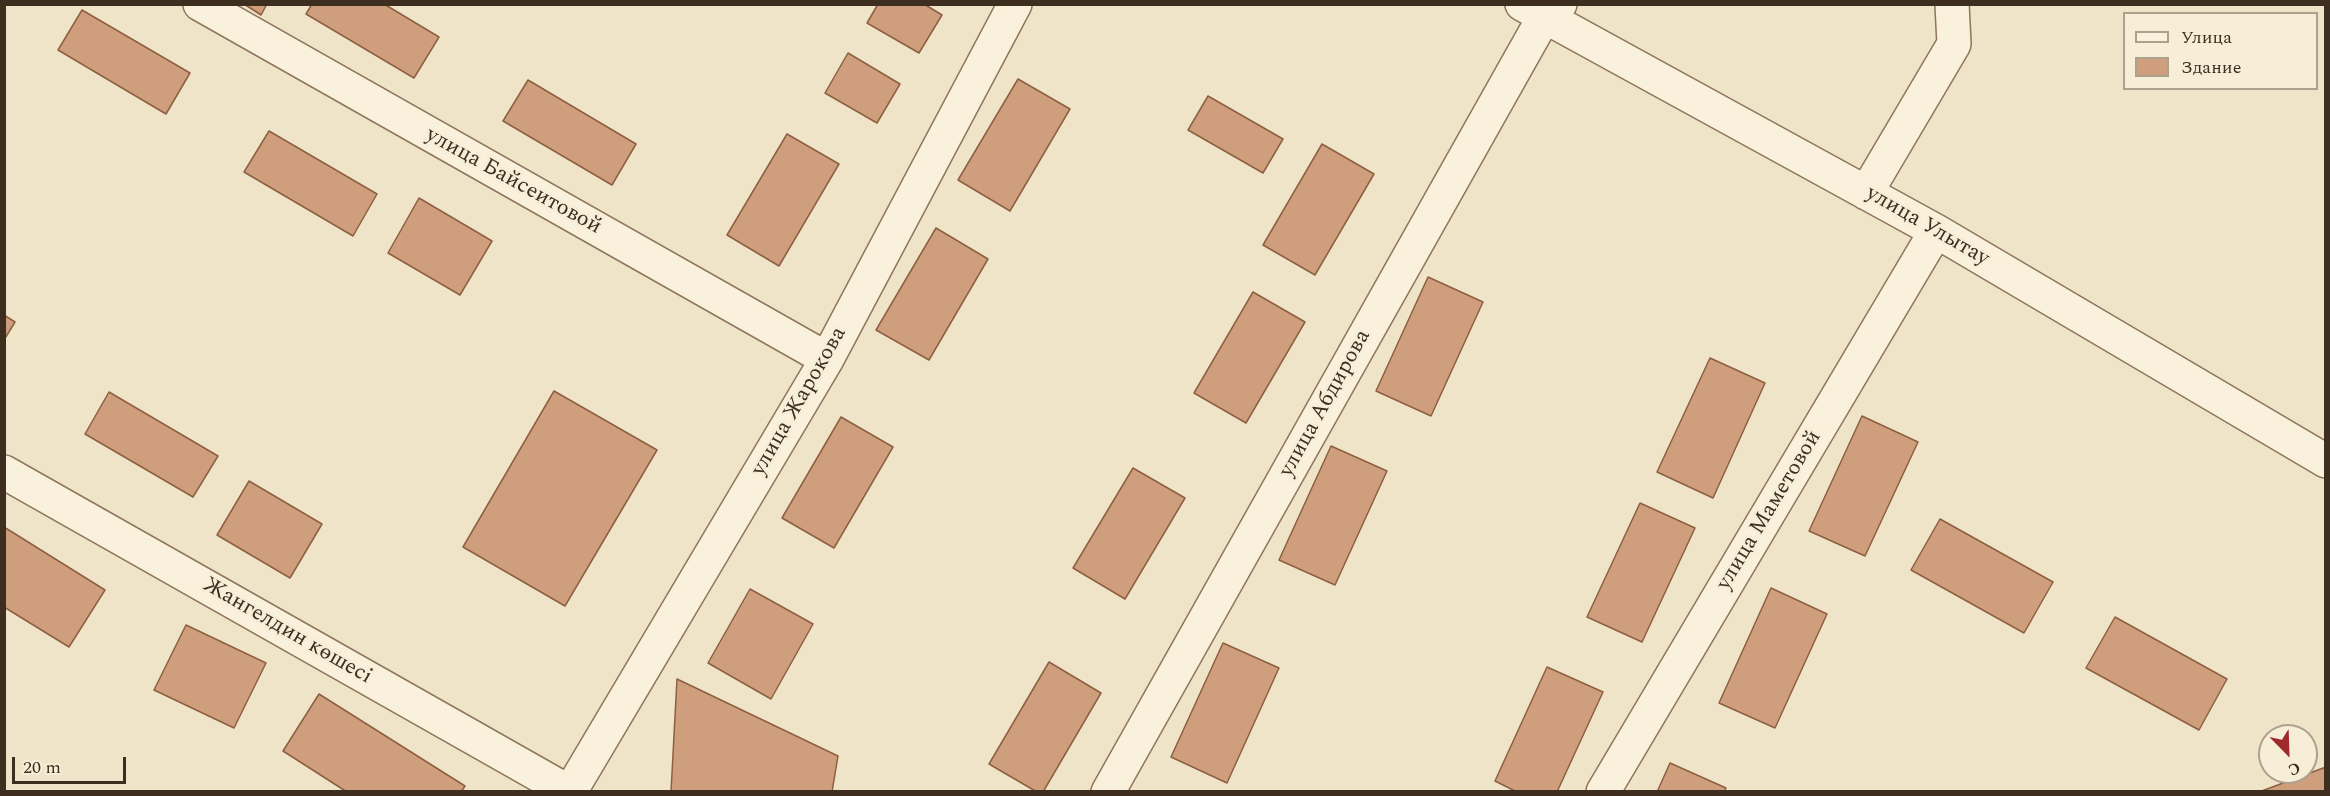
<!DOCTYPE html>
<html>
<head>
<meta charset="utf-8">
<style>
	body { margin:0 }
	#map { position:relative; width:2330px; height:796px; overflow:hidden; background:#f0e4c8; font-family:Spectral,serif }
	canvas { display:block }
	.frame { position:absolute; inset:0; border:6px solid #3d2e20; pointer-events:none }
	.legend { position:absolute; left:2123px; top:12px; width:195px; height:78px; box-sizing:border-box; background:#f7eed8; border:2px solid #ada18e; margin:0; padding:8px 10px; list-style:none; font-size:18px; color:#3d2e20 }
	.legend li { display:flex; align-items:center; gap:12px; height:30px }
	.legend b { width:30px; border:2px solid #ada18e }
	.north { position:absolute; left:2258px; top:724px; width:60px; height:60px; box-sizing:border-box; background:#f7eed8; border:2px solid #ada18e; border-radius:50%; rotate:157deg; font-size:16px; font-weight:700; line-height:24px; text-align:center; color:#3d2e20 }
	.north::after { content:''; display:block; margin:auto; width:21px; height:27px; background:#9e2a2b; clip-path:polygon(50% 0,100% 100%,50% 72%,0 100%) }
	.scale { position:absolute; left:12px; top:757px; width:114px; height:27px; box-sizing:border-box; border:3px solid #3d2e20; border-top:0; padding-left:8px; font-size:18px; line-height:21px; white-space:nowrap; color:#3d2e20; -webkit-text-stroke:4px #f7eed8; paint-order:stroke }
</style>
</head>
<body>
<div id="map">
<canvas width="2330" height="796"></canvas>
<div class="frame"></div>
<ul class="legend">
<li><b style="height:8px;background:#faf1dc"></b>Улица</li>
<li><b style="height:16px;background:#cf9f7d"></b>Здание</li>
</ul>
<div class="north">С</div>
<div class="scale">20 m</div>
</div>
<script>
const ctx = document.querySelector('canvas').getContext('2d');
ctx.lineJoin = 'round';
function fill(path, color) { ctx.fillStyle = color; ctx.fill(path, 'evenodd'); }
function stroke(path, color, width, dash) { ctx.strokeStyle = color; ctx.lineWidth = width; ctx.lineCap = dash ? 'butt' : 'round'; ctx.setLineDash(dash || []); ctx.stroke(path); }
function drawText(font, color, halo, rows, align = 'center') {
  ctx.font = font + ' Spectral,serif'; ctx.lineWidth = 6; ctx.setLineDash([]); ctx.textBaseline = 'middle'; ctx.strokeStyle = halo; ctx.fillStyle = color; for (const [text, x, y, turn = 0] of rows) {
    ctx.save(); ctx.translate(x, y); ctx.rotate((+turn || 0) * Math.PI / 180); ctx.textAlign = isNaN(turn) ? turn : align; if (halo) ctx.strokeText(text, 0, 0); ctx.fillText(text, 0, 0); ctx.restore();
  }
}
const building = new Path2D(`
	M244 4H267L261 15Z
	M312 4H384L439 37 414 78 306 14Z
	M878 4H924L942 15 919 53 867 23Z
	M82 10 190 73 166 114 58 50Z
	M848 53 900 84 877 123 825 93Z
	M1018 79 1070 109 1010 211 958 180Z
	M528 80 636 144 612 185 503 121Z
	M1208 96 1283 139 1263 173 1188 130Z
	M269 131 377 194 353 236 244 172Z
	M787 134 839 164 779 266 727 235Z
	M1322 144 1374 174 1315 275 1263 245Z
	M419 198 492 241 460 295 388 253Z
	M936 228 988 259 929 360 876 330Z
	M1428 277 1483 302 1431 416 1376 391Z
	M1253 292 1305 322 1246 423 1194 393Z
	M4 315 15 322 4 340Z
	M1710 358 1765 383 1713 498 1657 472Z
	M554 391 657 450 565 606 463 547Z
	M109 392 218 456 193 497 85 434Z
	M1862 416 1918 442 1865 556 1809 531Z
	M841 417 893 447 834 548 782 518Z
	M1331 446 1387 471 1335 585 1279 560Z
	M1133 468 1185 498 1125 599 1073 568Z
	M249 481 322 524 290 578 217 535Z
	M1640 503 1695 528 1642 642 1587 617Z
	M1940 519 2053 582 2024 633 1911 570Z
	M4 527 105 590 69 647 4 607Z
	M1771 588 1827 614 1775 728 1719 703Z
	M750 589 813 624 771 699 708 663Z
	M2115 617 2227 679 2199 730 2086 668Z
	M186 625 266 663 234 728 154 690Z
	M1223 643 1279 668 1227 783 1171 757Z
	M1049 662 1101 693 1043 792H1037L989 764Z
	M1547 667 1603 692 1557 792H1517L1495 781Z
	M677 679 838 756 832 792H671Z
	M319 694 465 786 461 792H347L283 751Z
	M1670 763 1726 788 1724 792H1657Z
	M2326 767V792H2259Z`);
fill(building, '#cf9f7d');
stroke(building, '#8d5f41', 1.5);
const minor = new Path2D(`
	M200 4 827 359
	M1522 4 1936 231 2326 461
	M1866 193 1954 44 1952 4
	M4 472 569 792
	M570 792 827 359 1015 4
	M1108 792 1544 17 1560 4
	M1603 792 1936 231`);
stroke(minor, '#8d765c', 36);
stroke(minor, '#faf1dc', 33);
drawText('22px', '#3d2e20', '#f7eed8', [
	["улица Байсеитовой",513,182,29],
	["улица Улытау",1927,227,30],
	["улица Жарокова",800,402,-60],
	["улица Абдирова",1326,404,-61],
	["улица Маметовой",1770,511,-59],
	["Жангелдин көшесі",287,632,30]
]);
</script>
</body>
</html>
